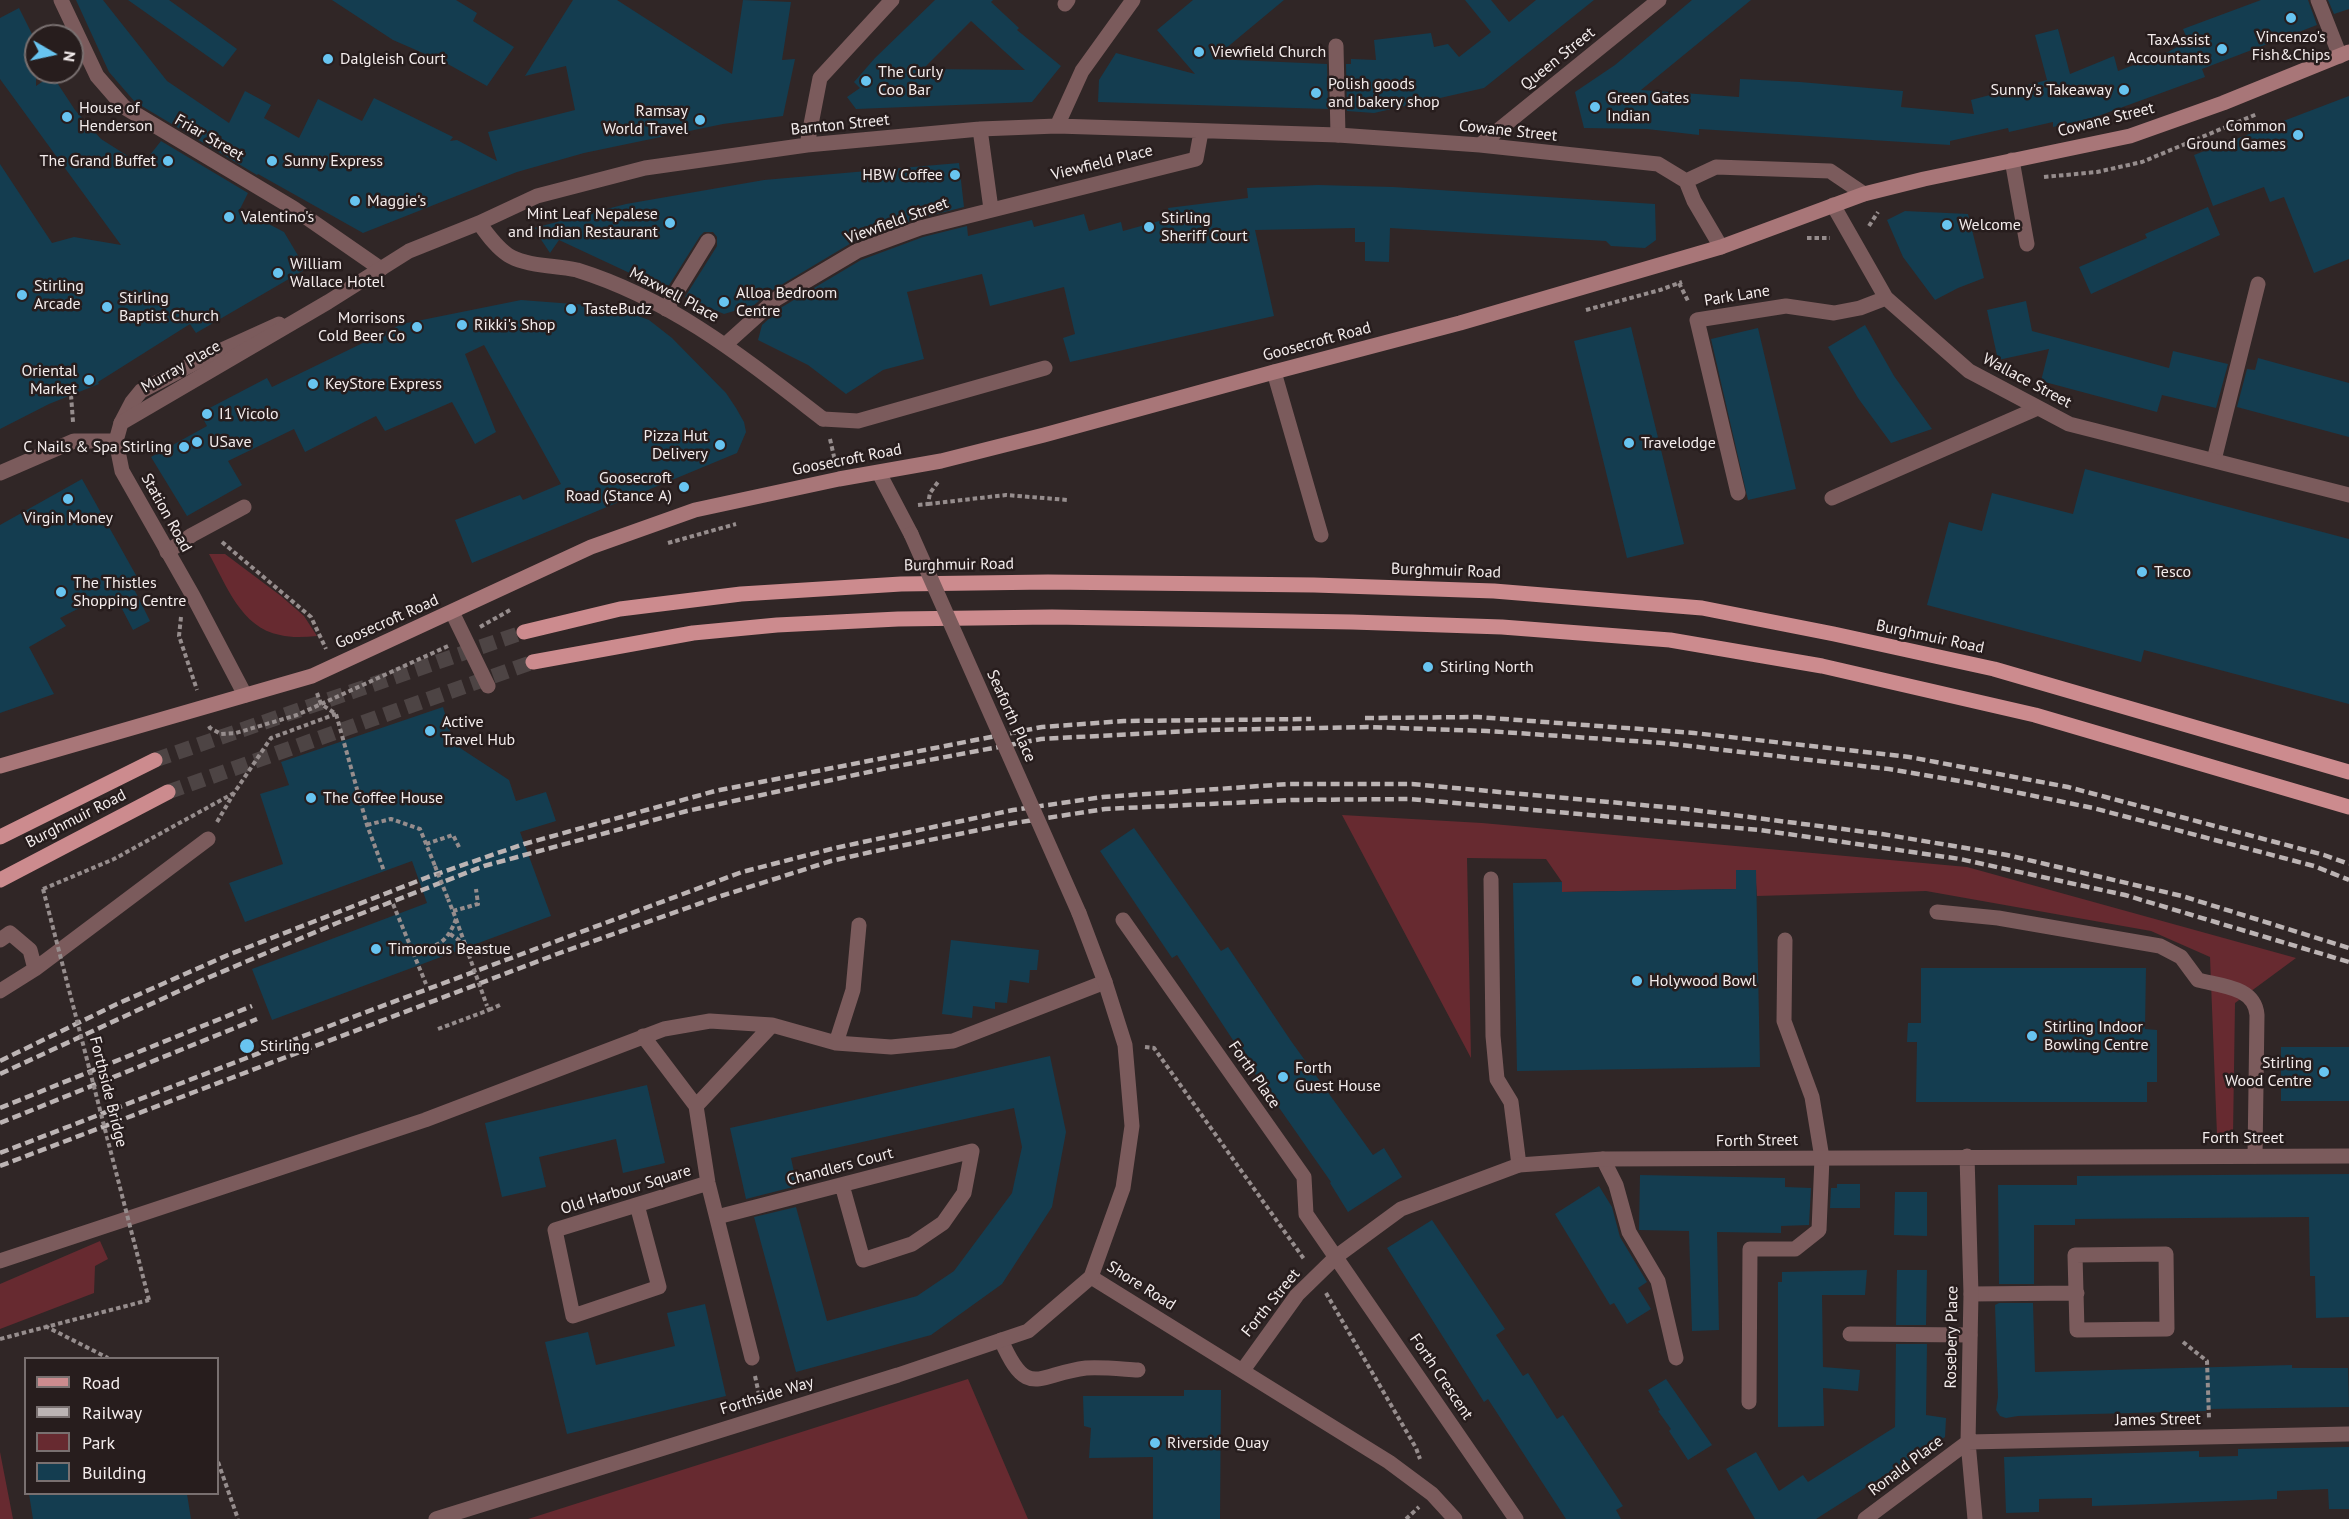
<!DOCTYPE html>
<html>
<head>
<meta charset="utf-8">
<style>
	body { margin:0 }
	#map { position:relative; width:2349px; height:1519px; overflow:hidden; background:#302626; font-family:"PT Sans",sans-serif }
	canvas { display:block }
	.legend { position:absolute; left:24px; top:1357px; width:195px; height:138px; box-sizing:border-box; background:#271d1d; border:2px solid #797070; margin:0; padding:8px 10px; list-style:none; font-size:18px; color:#f3ecec }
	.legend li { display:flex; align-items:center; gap:12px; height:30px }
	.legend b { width:30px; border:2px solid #797070 }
	.north { position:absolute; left:24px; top:24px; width:60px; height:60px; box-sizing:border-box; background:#271d1d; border:2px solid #797070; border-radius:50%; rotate:99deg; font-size:16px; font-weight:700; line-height:24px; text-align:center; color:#f3ecec }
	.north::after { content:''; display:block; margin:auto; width:21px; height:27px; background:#68c4f0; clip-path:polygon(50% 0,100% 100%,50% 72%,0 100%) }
</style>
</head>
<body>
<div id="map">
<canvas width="2349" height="1519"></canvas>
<ul class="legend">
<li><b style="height:8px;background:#cc8b8e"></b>Road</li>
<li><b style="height:8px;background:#bcb4b4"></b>Railway</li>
<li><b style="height:16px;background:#672a30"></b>Park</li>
<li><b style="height:16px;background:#143d50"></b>Building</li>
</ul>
<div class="north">N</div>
</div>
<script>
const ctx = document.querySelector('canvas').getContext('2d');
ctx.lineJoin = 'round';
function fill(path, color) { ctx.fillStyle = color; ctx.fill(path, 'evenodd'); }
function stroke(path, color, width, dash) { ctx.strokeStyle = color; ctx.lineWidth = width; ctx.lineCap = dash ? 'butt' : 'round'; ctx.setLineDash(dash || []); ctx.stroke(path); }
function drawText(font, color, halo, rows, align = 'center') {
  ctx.font = font + ' "PT Sans",sans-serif'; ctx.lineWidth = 5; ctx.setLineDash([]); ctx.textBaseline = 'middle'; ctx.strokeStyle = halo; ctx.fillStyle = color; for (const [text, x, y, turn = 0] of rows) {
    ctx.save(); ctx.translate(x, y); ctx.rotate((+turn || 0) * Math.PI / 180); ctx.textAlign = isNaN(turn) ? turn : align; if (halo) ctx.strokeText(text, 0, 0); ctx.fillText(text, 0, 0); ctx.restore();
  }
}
fill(new Path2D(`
	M209 554H225L281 596 304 616 317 636C305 637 292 638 280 635 241 628 226 584 209 554Z
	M1342 815 1482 823 1967 867 2296 958 2235 1003 2233 1135H2217L2210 957 2151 931 1926 891 1757 896 1755 870H1736V889L1562 892V882L1546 859 1467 858 1471 1058Z
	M100 1241 108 1259 95 1266 94 1293 0 1329V1284Z
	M968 1379 1028 1519H528Z
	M0 1452 13 1519H0Z`), '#672a30');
fill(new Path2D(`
	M76 0H103L167 81 229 123 245 91 271 105 264 118 299 138 318 99 362 121 374 98 453 137 450 141 457 140 497 161 488 132 575 110 566 66 525 76 573 0H617L732 74 743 0 791 2 782 60 795 59 783 116 723 124 584 153 517 172 363 233 258 174 257 175 135 102 109 72Z
	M128 0H169L237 49 223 67Z
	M332 0H456L477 13 473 21 514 47 487 86 446 63 393 40Z
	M935 0H993L991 2 1019 28 1017 30 1061 66 1032 102 856 109 847 97 860 88 854 82 875 58ZM971 21 1025 70 923 69Z
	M1193 0H1284L1213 59 1327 64 1328 109 1098 102 1099 80 1116 53 1195 74 1157 30Z
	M1465 0H1491L1509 22 1536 0H1594L1484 88 1374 113 1347 111 1346 64H1351V59L1376 60 1374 40 1431 33 1434 47 1448 44 1459 57 1491 32Z
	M1692 0H1751L1641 90 1739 97 1740 79 1800 82 1903 91 1901 107 1974 114 1971 100 2047 80 2035 35 2058 29 2070 74 2114 56 2118 71 2168 52 2188 41 2183 29 2261 0H2308L2317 25 2202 69 2205 77 2090 119 2053 127V122L2009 132 2008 128 1950 141V145L1699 129V135L1647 129 1584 128 1575 92 1615 65Z
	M2328 0H2349V9L2334 14Z
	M19 8 36 42V86L52 75 75 110 101 139 142 165 161 141 248 193 240 209 284 232 306 269 196 333 190 324 98 382 99 384 49 404 0 429V164L52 243 74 237 121 245 0 79V18Z
	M2349 96V259L2314 273 2284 197 2270 202 2264 187 2213 206 2194 155Z
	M959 163 964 207 917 219 853 242 771 291 754 305 724 314 685 297 717 246V237L713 232H704L700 236 666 290 559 240 550 253 540 238 541 232 534 228 626 204 764 180Z
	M1318 185 1393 187 1655 204 1656 240 1645 248 1611 246 1606 241 1390 228 1389 262 1365 261V242H1355V228L1255 230 1274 316 1070 362 1063 338 1075 334 1064 287 990 306 982 274 907 292 924 359 883 370 846 394 808 365 758 340 762 325 782 307 861 260 923 237 967 226 968 236 1032 220 1034 227 1084 214 1089 231 1121 222 1123 231 1170 218 1168 208 1248 198 1247 188Z
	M2208 207 2220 235 2091 294 2079 267 2147 238 2145 234Z
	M1905 211 1968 214 1984 278 1958 288 1935 300 1903 257 1887 220Z
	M521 300 613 307 649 320 672 338 726 393 736 408 744 422 746 432 737 453 472 563 455 520 520 495 523 500 561 484 484 345 465 354 496 432 475 444 452 402 385 431 376 416 305 452 294 429 228 461 242 485 187 516 151 457 207 426 200 413 267 378 272 387 402 324Z
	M2026 301 2032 331 2169 368 2173 351 2228 364 2216 408 2162 395 2157 412 2041 381 2049 349 1998 360 1987 310Z
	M1865 325 1894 376 1932 429 1891 443 1858 398 1828 347Z
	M1631 327 1684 544 1627 558 1574 341Z
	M1758 328 1796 489 1748 500 1711 339Z
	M2258 358 2349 383V437L2237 407 2247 369 2255 370Z
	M2085 469 2349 539V704L2144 650 2141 662 1927 605 1949 522 1982 531 1992 493 2073 514Z
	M82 479 137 577 130 581 150 621 133 630 120 605 109 611 101 597 60 618 66 626 29 647 54 694 0 713V525Z
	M443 707 454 744 509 780 516 801 546 792 556 821 520 832 551 916 272 1020 252 969 427 903 412 861 245 922 229 883 283 864 260 794 289 785 281 762Z
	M1134 828 1221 951 1228 947 1291 1041 1373 1155 1384 1148 1402 1177 1348 1212 1330 1183 1331 1182 1252 1069 1177 955 1172 958 1100 851Z
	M1736 870H1756L1760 1067 1517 1071 1513 883 1562 882V892L1736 889Z
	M951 940 1039 950 1037 970H1030L1029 983 1010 980 1007 1003 995 1002V1009L973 1006 972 1018 942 1014Z
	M1921 968H2146L2145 1029 2157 1030V1082H2147V1102H1916L1917 1042H1907L1908 1023H1921Z
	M2281 1047H2349V1101H2281Z
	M1050 1056 1066 1132 1052 1207 1002 1284 931 1335 796 1372 754 1217 796 1207 827 1321 917 1296 954 1271 1012 1193 1022 1147 1014 1108 791 1158 797 1186 746 1199 730 1128Z
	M647 1085 665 1163 623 1173 616 1139 539 1157 546 1187 502 1197 485 1123Z
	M2349 1174V1317L2316 1318 2315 1276H2310L2309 1217 2075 1219V1225H2034V1284H1999L1998 1185H2077V1176Z
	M1640 1175 1785 1178V1187L1811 1188 1809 1225 1781 1226V1233L1717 1232 1719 1330 1692 1331 1689 1231 1639 1230Z
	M1837 1184H1860V1208H1830L1831 1188H1837Z
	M1599 1186 1612 1207 1620 1237 1647 1282 1638 1288 1651 1309 1627 1324 1614 1303 1610 1305 1555 1214Z
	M1895 1192H1927V1236L1894 1235Z
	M1432 1220 1505 1329 1496 1335 1523 1376 1528 1373 1557 1419 1563 1415 1623 1506 1616 1510 1621 1519H1566L1488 1399 1484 1402 1387 1248Z
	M1867 1270 1865 1295H1822L1823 1367 1860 1370 1858 1391 1823 1388 1824 1426 1778 1427V1282H1782V1272Z
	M1897 1270H1927L1926 1325H1896Z
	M1999 1303H2033L2035 1372 2292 1365V1368H2348L2349 1407 2206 1409V1411L2018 1416 2006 1418 2000 1416 1996 1410 1998 1397 1995 1305Z
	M705 1304 726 1396 567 1434 545 1342 588 1332 596 1365 675 1346 667 1313Z
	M1896 1344H1927L1926 1415 1946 1418 1945 1437 1816 1519H1755L1726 1469 1756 1452 1779 1491 1803 1475 1808 1482 1895 1427Z
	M1666 1379 1712 1445 1688 1460 1669 1431 1671 1429 1658 1411 1660 1410 1648 1390Z
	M1184 1390H1221L1220 1519H1153V1457L1089 1458 1091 1428 1084 1426 1083 1396H1184Z
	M2349 1447V1509H2329L2328 1489 2277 1491V1499L2126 1505 2092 1506V1498L2039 1499V1512L2006 1513 2004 1457 2199 1451V1457L2238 1456V1449Z
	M29 1494H187L191 1519H33Z`), '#143d50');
stroke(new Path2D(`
	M155 760 524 632
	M168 792 533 662`), '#4d4444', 15, [15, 8]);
stroke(new Path2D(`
	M2044 177 2097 172 2142 162 2257 114
	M1869 226 1878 212
	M1807 238H1830
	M1679 283 1689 303
	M1586 310 1660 290 1682 282
	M71 395 73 422
	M830 439 835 461
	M928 504 1006 495 1068 500
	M918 505 928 504 930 493 938 482
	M222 542 311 617 326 649
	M668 543 736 524
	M181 617 179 636 197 690
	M480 627 510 610
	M317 693 321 704 336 714 367 825 384 871
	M209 726 210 728 221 734 236 733 297 715 448 646
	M217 822 234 793 271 738 336 714
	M367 825 391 819 420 829 435 866
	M426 844 453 835 460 849
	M43 889 114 859 234 793
	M393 904 426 984
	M453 911 478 904 476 889
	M450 934 466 945
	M414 952C438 946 447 943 456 919L448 899
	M489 1010 500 1005
	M438 1029 489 1010 487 1006
	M1145 1047 1154 1048 1304 1259
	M1326 1293 1416 1448 1420 1459
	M45 1326 108 1358
	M0 1339 149 1300
	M2183 1342 2207 1361 2209 1418
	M755 1376 760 1399
	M218 1462 238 1519
	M1406 1519 1419 1507`), '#968d8d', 4, [4.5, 3]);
stroke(new Path2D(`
	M1065 4 1068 0
	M1336 46 1338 135
	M2012 160 2027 244
	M666 309 708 241
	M1274 372 1321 535
	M823 419 858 421 1045 368
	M121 423 132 402 141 391 204 358 279 324
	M2214 460 2258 284
	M1832 498 2038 408
	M167 552 192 535 244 507
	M452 612 488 686
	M1491 879 1493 1036 1497 1079 1511 1102 1519 1165
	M1937 912 1998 918 2160 946 2181 957 2198 980C2222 986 2255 987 2257 1015L2255 1156
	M0 940 10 933 30 950 35 969
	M0 991 35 969 208 839
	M1603 1159 1616 1185 1629 1232 1658 1281 1676 1358
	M2166 1254 2167 1329 2077 1330 2075 1255Z
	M1971 1294 2077 1293
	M1850 1334 1970 1335
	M1001 1340C1028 1401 1037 1374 1086 1368 1103 1367 1121 1369 1138 1370
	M1749 1402 1750 1249H1795L1819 1230 1822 1158 1812 1097 1784 1021 1785 940`), '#7b5b5c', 15);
stroke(new Path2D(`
	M61 0 97 76 124 107 293 208 381 269`), '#7b5b5c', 15);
stroke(new Path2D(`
	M2318 0 2340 56
	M1057 126 1082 71 1133 0
	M980 129 991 209
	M807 145 820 78 892 0
	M1480 145 1659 0
	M1686 181 1716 167 1830 171 1864 194
	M1833 205 1886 298 1969 371 2069 424 2349 495
	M479 223C502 255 510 262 549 266 558 267 568 268 577 270 673 300 744 358 823 419
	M726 344 776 299 857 251 920 228 1196 159 1201 132
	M0 473 74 441H116
	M1738 493 1697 320 1786 306 1834 313 1860 308 1886 298
	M245 695 193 596 122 471 116 441 121 423 328 302 409 251 479 223 537 196 645 168 807 145 980 129 1057 126 1338 135 1480 145 1658 164 1686 181 1694 201 1721 247
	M1123 920 1304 1177 1306 1214 1516 1519
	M643 1036 696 1106
	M836 1043 853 990 859 925
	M1967 1156 1971 1294 1968 1442 1975 1519
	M637 1205 659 1287 573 1316 555 1230 708 1183
	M717 1217 972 1151 964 1193 943 1223 912 1244 863 1260 842 1185
	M0 1261 425 1120 664 1029 710 1021 772 1025 836 1043 891 1047 953 1041 1105 982
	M1091 1277 1389 1462 1432 1494 1455 1519
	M752 1358 708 1183 696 1106 772 1025
	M1243 1370 1297 1295 1337 1256 1401 1209 1519 1165 1603 1159 2349 1156
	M1865 1519 1968 1442 2349 1434`), '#7b5b5c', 15);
stroke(new Path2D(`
	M879 473 911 534
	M436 1519 898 1375 1028 1331 1091 1277 1123 1188 1132 1126 1125 1045 1105 982 1079 913`), '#7b5b5c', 15);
stroke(new Path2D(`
	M0 766 312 676 591 547 695 510 839 479 941 461 1044 435 1274 372 1460 323 1721 247 1864 194 1924 179 2130 136 2223 103 2349 52`), '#a87678', 15);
stroke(new Path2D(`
	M524 632 620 609 741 594 901 584 1048 582 1314 585 1494 591 1702 608 1834 634 1994 669 2349 772
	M533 662 693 633 777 625 898 619 1052 617 1352 622 1502 627 1670 640 1822 666 2035 715 2349 807
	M0 837 155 760
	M0 880 168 792`), '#cc8b8e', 15);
stroke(new Path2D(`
	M1365 718 1477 717 1694 733 1909 757 2068 787 2324 855 2349 864
	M0 1061 117 1004 228 955 428 877 524 844 715 791 1042 727 1124 721 1311 719
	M0 1074 205 979 337 923 484 866 687 811 892 767 1041 739 1209 730 1368 727 1487 731 1663 743 1889 769 1971 783 2093 808 2314 866 2349 880
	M0 1108 252 1006
	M0 1123 257 1019
	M0 1153 358 1015 742 872 835 848 1013 810 1103 797 1289 784H1412L1686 809 1882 834 2007 855 2182 896 2349 948
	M0 1166 557 954 721 896 831 861 871 852 1008 824 1105 809 1292 800 1410 799 1760 830 1960 859 2125 895 2349 962`), '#bcb4b4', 4.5, [9, 4.5]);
stroke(new Path2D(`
	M435 866 448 899
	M43 889 149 1300
	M456 919 487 1006`), '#968d8d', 4, [4.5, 3]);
stroke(new Path2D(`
	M911 534 1079 913`), '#7b5b5c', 15);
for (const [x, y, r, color] of [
	[2291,18,6,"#68c4f0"],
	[2222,49,6,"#68c4f0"],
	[1199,52,6,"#68c4f0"],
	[328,59,6,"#68c4f0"],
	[866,81,6,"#68c4f0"],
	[2124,90,6,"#68c4f0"],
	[1316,93,6,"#68c4f0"],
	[1595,107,6,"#68c4f0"],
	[67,117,6,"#68c4f0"],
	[700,120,6,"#68c4f0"],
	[2298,135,6,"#68c4f0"],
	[168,161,6,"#68c4f0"],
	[272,161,6,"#68c4f0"],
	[955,175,6,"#68c4f0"],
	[355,201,6,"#68c4f0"],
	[229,217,6,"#68c4f0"],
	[670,223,6,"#68c4f0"],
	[1947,225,6,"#68c4f0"],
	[1149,227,6,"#68c4f0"],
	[278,273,6,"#68c4f0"],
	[22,295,6,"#68c4f0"],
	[724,302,6,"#68c4f0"],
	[107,307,6,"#68c4f0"],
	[571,309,6,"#68c4f0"],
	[462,325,6,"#68c4f0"],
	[417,327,6,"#68c4f0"],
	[89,380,6,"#68c4f0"],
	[313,384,6,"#68c4f0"],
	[207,414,6,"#68c4f0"],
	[197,442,6,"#68c4f0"],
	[1629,443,6,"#68c4f0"],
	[720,445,6,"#68c4f0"],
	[184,447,6,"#68c4f0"],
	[684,487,6,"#68c4f0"],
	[68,499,6,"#68c4f0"],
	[2142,572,6,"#68c4f0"],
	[61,592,6,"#68c4f0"],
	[1428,667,6,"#68c4f0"],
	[430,731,6,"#68c4f0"],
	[311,798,6,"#68c4f0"],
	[376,949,6,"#68c4f0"],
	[1637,981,6,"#68c4f0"],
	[2032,1036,6,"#68c4f0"],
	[247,1046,8,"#68c4f0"],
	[2324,1072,6,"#68c4f0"],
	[1283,1077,6,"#68c4f0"],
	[1155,1443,6,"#68c4f0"]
]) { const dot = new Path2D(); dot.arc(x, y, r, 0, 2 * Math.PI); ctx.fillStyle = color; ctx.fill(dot); stroke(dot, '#271d1d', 2); }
drawText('16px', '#f3ecec', '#271d1d', [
	["Vincenzo's",2291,37,"center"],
	["Fish&Chips",2291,55,"center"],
	["TaxAssist",2210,40,"right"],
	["Accountants",2210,58,"right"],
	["Viewfield Church",1211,52],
	["Dalgleish Court",340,59],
	["The Curly",878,72],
	["Coo Bar",878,90],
	["Polish goods",1328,84],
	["and bakery shop",1328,102],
	["Sunny's Takeaway",2112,90,"right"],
	["Green Gates",1607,98],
	["Indian",1607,116],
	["House of",79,108],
	["Henderson",79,126],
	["Ramsay",688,111,"right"],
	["World Travel",688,129,"right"],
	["Common",2286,126,"right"],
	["Ground Games",2286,144,"right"],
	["The Grand Buffet",156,161,"right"],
	["Sunny Express",284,161],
	["HBW Coffee",943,175,"right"],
	["Maggie's",367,201],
	["Mint Leaf Nepalese",658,214,"right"],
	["and Indian Restaurant",658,232,"right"],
	["Valentino's",241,217],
	["Stirling",1161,218],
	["Sheriff Court",1161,236],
	["Welcome",1959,225],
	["William",290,264],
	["Wallace Hotel",290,282],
	["Stirling",34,286],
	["Arcade",34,304],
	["Alloa Bedroom",736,293],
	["Centre",736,311],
	["Stirling",119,298],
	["Baptist Church",119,316],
	["TasteBudz",583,309],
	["Morrisons",405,318,"right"],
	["Cold Beer Co",405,336,"right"],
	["Rikki's Shop",474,325],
	["Oriental",77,371,"right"],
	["Market",77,389,"right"],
	["KeyStore Express",325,384],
	["I1 Vicolo",219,414],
	["Pizza Hut",708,436,"right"],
	["Delivery",708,454,"right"],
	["USave",209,442],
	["Travelodge",1641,443],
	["C Nails & Spa Stirling",172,447,"right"],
	["Goosecroft",672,478,"right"],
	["Road (Stance A)",672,496,"right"],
	["Virgin Money",68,518,"center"],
	["Tesco",2154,572],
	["The Thistles",73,583],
	["Shopping Centre",73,601],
	["Stirling North",1440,667],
	["Active",442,722],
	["Travel Hub",442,740],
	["The Coffee House",323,798],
	["Timorous Beastue",388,949],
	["Holywood Bowl",1649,981],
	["Stirling Indoor",2044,1027],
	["Bowling Centre",2044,1045],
	["Stirling",260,1046],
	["Stirling",2312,1063,"right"],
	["Wood Centre",2312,1081,"right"],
	["Forth",1295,1068],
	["Guest House",1295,1086],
	["Riverside Quay",1167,1443]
], 'left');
drawText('16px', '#f3ecec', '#271d1d', [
	["Queen Street",1558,59,-39],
	["Cowane Street",2106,120,-14],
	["Barnton Street",840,125,-6],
	["Cowane Street",1508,131,6],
	["Friar Street",209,138,30],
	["Viewfield Place",1102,163,-14],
	["Viewfield Street",897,221,-20],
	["Maxwell Place",674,295,28],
	["Park Lane",1737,296,-9],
	["Goosecroft Road",1317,342,-15],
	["Murray Place",181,367,-30],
	["Wallace Street",2027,381,28],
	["Goosecroft Road",847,460,-11],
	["Station Road",166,513,61],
	["Burghmuir Road",959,565,-1],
	["Burghmuir Road",1446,571,2],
	["Goosecroft Road",387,622,-24],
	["Burghmuir Road",1930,637,12],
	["Seaforth Place",1011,716,66],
	["Burghmuir Road",76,819,-27],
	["Forth Place",1254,1075,55],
	["Forthside Bridge",108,1092,76],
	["Forth Street",2243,1138],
	["Forth Street",1757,1141,-1],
	["Chandlers Court",840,1167,-15],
	["Old Harbour Square",626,1190,-17],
	["Shore Road",1141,1286,32],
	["Forth Street",1271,1303,-51],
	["Rosebery Place",1952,1337,-89],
	["Forth Crescent",1441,1377,56],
	["Forthside Way",767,1396,-17],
	["James Street",2158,1420,-1],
	["Ronald Place",1906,1466,-37]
]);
</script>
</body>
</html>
